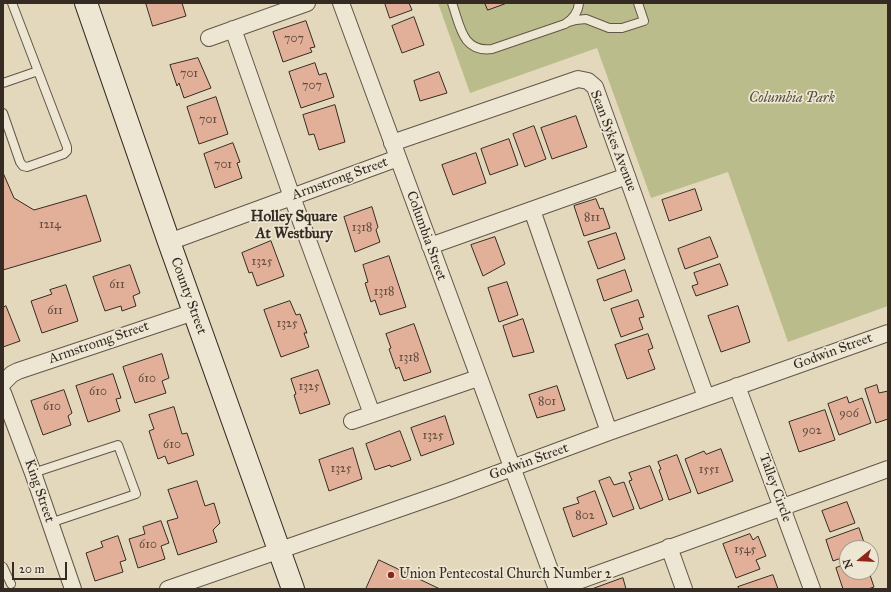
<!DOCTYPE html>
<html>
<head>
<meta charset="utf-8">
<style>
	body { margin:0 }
	#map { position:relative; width:891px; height:592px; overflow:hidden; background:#e4d8bc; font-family:"IM FELL Great Primer",serif }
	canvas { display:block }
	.frame { position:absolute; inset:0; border:4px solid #362b23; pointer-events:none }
	.north { position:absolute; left:839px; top:540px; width:40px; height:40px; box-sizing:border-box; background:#ede6d3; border:1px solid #a49b8d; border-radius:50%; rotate:252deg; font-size:11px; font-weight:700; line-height:16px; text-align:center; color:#362b23 }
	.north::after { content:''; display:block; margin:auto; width:14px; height:18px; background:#8f2418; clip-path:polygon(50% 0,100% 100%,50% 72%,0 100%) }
	.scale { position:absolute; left:12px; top:562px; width:55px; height:18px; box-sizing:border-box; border:2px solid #362b23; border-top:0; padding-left:5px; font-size:12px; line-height:14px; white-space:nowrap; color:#362b23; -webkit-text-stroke:3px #ede6d3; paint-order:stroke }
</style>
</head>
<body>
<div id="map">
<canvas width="891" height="592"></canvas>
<div class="frame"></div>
<div class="north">N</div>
<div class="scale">20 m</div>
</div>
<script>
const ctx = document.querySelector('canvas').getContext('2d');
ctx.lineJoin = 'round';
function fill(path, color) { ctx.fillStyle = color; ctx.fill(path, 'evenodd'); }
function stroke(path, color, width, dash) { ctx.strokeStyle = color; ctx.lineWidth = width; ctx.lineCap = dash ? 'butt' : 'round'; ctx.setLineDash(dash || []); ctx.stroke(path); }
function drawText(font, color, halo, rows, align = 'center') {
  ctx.font = font + ' "IM FELL Great Primer",serif'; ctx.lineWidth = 3.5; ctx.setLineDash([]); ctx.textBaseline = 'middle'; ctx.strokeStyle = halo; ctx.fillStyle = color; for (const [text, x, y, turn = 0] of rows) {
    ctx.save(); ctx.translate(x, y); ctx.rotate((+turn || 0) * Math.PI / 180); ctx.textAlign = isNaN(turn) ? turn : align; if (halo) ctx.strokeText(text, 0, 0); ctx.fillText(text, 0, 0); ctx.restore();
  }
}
fill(new Path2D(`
	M438 3H888V306L788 342 728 172 651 198 597 48 470 93Z`), '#bbbc8c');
const building = new Path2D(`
	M146 3H182L186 16 153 26Z
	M385 3H409L412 10 390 18Z
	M485 3H507L488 10Z
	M414 17 424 45 402 53 392 26Z
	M306 21 315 47 310 48 312 52 283 62 273 32Z
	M198 58 211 88 184 98 179 83 177 86 170 65Z
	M315 63 319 75 326 73 334 97 301 108 289 72Z
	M439 72 447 93 420 101 414 81Z
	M216 97 228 134 199 144 187 107Z
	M335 105 345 142 319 150 314 134 309 135 303 115Z
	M576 116 587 147 552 159 541 128Z
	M534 126 546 159 525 167 513 134Z
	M509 139 518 165 490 175 481 149Z
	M233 143 240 162 237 163 242 178 215 188 204 154Z
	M476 153 486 183 453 195 442 165Z
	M4 175 14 198 34 210 86 195 101 241 3 270V176Z
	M695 189 702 210 669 221 662 200Z
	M596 199 600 209 603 208 610 228 584 236 574 206Z
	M372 207 378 227 376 230 380 242 355 252 344 217Z
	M616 233 625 259 598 269 588 242Z
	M495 237 505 264 483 276 471 245Z
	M710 237 718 257 685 269 678 249Z
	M271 241 284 276 257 286 252 272 249 273 242 253Z
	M389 256 406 307 380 315 375 300 371 302 365 283 368 282 363 265Z
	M720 264 728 285 696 296 692 286 698 284 694 273Z
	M130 265 140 293 133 296 136 306 122 311 121 306 105 311 93 277Z
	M625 270 632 291 604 301 597 280Z
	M507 282 518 315 499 322 488 288Z
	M66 285 78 321 42 333 31 301 52 294 50 290Z
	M638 300 644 317 639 318 643 329 621 337 611 309Z
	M290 301 296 315 300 314 307 333H304L309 347 281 357 264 310Z
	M6 306 20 341 3 347V308Z
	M738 306 750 342 721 352 708 316Z
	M523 319 534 352 513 357 503 326Z
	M414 324 431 372 404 381 399 367 396 369 389 349 391 348 386 334Z
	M648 334 653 348 648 350 655 369 627 379 615 345Z
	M162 354 169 378 162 381 166 393 135 403 123 367Z
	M318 370 330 404 300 414 294 395 296 394 291 379Z
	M113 374 121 398 116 399 120 411 88 422 76 386Z
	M877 385 879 393 888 391V419L876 423 865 389Z
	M557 386 565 410 537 418 529 395Z
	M64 390 72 413 68 416 71 425 43 435 31 401Z
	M847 397 849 403 862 398 871 423 839 435 828 404Z
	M174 407 182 434 187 433 194 455 168 464 165 456 158 459 149 431 154 429 149 415Z
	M825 410 835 440 799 452 789 422Z
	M445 416 454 444 421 456 411 428Z
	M400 431 411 460 391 467 390 465 375 470 366 444Z
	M353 448 362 479 329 491 319 460Z
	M721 449 733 481 698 494 685 459 704 451 706 454Z
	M677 455 691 492 669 500 659 470 661 469 658 462Z
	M650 466 663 500 640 509 629 481 632 480 629 473Z
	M610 477 614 485 624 482 634 509 613 517 599 481Z
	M197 481 205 506 214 503 220 523 213 530 217 542 178 555 167 521 178 518 168 490Z
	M595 491 607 524 573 537 563 508 579 503 577 498Z
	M847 502 855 523 830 532 822 511Z
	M161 521 169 543 161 546 165 559 138 568 129 539 145 534 143 527Z
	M859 528 866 548H847V556L833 561 826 540Z
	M750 534 753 540 758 536 766 556 756 560 760 569 736 578 723 544Z
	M118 536 126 560 120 562 123 572 95 581 86 553 103 547 101 542Z
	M379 560 440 589H366Z
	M847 564V572H869L874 587 868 589H843L836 568Z
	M773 575 778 589H739L738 587Z
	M623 578 626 589H592Z`);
fill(building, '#e2b098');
stroke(building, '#362b23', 1);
const lane = new Path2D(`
	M452 3C460 25 462 53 492 49L565 24C573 19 578 13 579 3
	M569 22 576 20 586 19 609 28H622L644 21 638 3
	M3 83 38 71
	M3 113 20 162 23 166 27 167 64 154 67 151V147L12 3
	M33 473 118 445 136 494 50 523
	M3 567 11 584`);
const street = new Path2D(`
	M341 3 557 589
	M233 29 292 197 372 414
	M209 38 307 3
	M392 143 578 79 588 81 595 87 706 397
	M532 210 609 432
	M169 242 398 158
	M430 246 627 176
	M3 383 12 374 18 371 194 312
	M737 386 812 589
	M3 393 33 473 73 589
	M352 421 478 378
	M669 547 684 589
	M168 589 450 491 609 432 888 333
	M556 589 888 469`);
const secondary = new Path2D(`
	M86 3 169 242 293 589`);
stroke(lane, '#625649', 10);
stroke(street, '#625649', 18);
stroke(secondary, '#362b23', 24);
stroke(lane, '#ede6d3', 8);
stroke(street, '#ede6d3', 16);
stroke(secondary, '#ede6d3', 22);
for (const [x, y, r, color] of [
	[391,575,4,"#8f2418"]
]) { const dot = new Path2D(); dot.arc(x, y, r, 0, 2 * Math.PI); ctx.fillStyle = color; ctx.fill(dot); stroke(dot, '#ede6d3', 1.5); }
drawText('12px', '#614c40', null, [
	["707",294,39],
	["701",189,74],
	["707",312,86],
	["701",208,120],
	["701",223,165],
	["811",592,218],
	["1214",50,225],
	["1318",362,228],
	["1325",262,262],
	["611",117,285],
	["1318",384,292],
	["611",55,311],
	["1325",287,324],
	["1318",409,358],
	["610",147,379],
	["1325",309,387],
	["610",98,392],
	["801",547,402],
	["610",52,407],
	["906",849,414],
	["902",812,431],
	["1325",433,436],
	["610",172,445],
	["1325",341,469],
	["1551",709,470],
	["802",585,516],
	["610",148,545],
	["1545",745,550]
]);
drawText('italic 14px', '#574f3d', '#ede6d3', [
	["Columbia Park",792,99]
]);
drawText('14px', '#362b23', '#ede6d3', [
	["Sean Sykes Avenue",613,141,69],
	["Armstrong Street",340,179,-20],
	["Columbia Street",426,236,70],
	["County Street",188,296,70],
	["Armstromg Street",99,343,-19],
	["Godwin Street",833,352,-20],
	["Godwin Street",529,462,-20],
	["Talley Circle",775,488,70],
	["King Street",39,491,71]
]);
drawText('14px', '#362b23', '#ede6d3', [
	["Union Pentecostal Church Number 2",399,575]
], 'left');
drawText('bold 15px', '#362b23', '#ede6d3', [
	["Holley Square",294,217],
	["At Westbury",294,234]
]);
</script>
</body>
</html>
